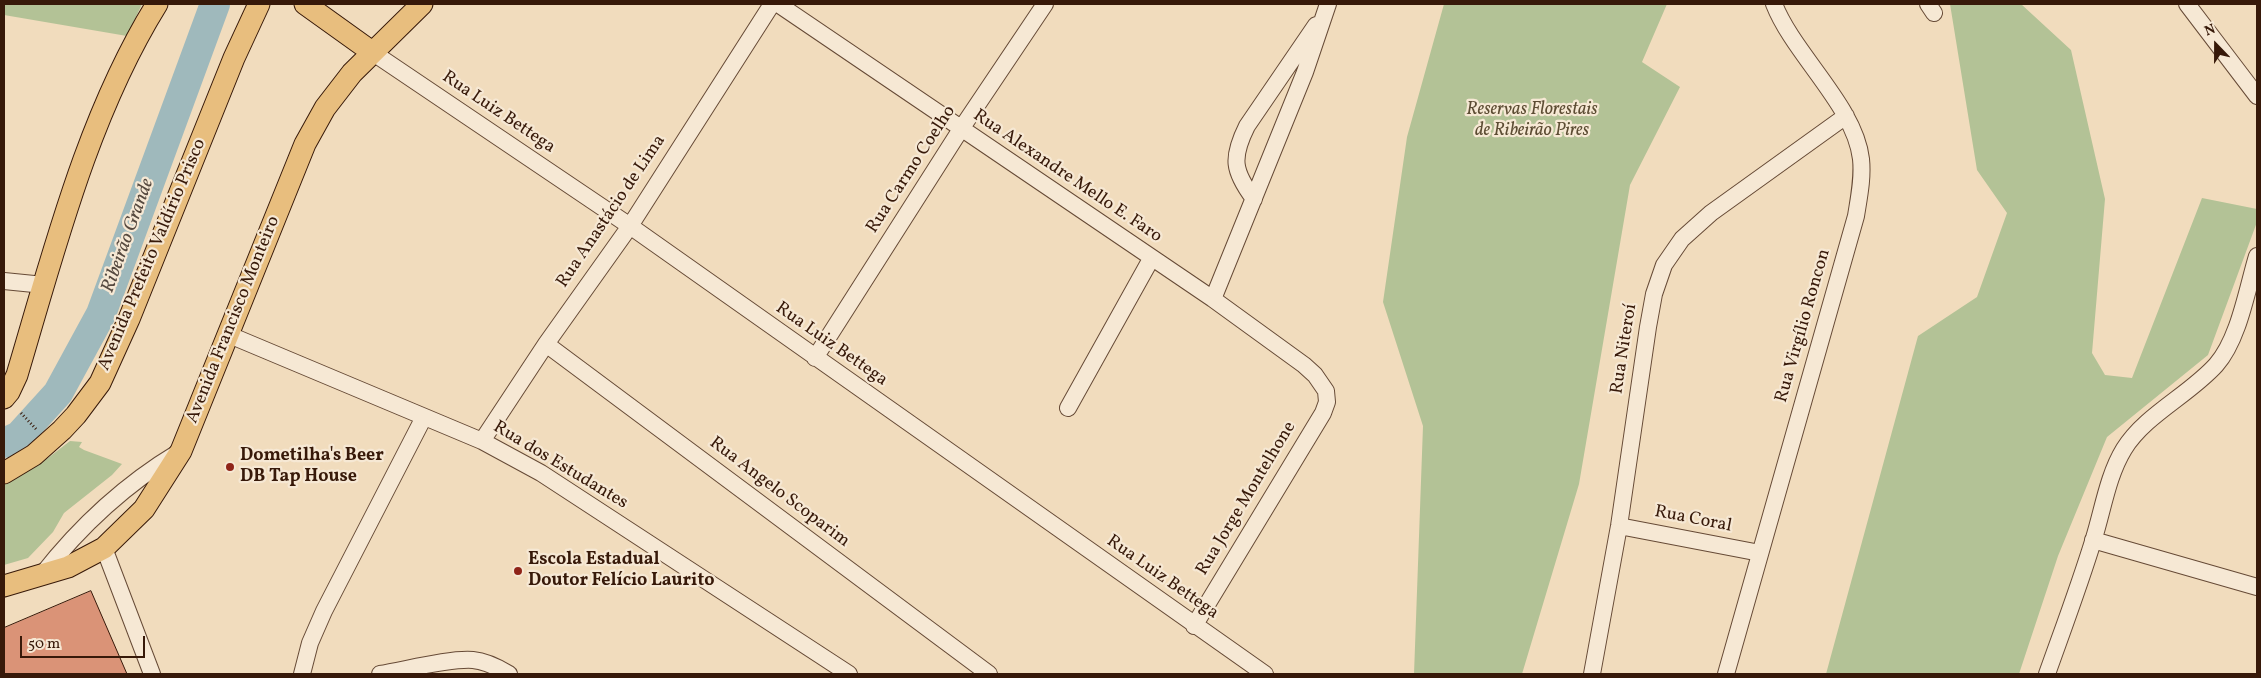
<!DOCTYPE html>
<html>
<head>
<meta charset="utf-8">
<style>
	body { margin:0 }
	#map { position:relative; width:2261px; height:678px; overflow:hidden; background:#f1dcbd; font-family:Vollkorn,serif }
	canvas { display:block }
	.frame { position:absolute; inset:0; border:5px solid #371909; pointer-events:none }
	.north { position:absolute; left:2191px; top:20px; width:50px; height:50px; -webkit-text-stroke:4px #f6e8d4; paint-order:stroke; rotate:338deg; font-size:14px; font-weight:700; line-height:20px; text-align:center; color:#371909 }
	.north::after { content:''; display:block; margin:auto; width:18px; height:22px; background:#371909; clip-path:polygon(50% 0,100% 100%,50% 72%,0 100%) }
	.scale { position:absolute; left:20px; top:636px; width:125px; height:22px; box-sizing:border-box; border:2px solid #371909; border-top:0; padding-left:6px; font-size:15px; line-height:18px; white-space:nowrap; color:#371909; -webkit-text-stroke:4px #f6e8d4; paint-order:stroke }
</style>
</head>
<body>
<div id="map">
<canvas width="2261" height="678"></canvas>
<div class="frame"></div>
<div class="north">N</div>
<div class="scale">50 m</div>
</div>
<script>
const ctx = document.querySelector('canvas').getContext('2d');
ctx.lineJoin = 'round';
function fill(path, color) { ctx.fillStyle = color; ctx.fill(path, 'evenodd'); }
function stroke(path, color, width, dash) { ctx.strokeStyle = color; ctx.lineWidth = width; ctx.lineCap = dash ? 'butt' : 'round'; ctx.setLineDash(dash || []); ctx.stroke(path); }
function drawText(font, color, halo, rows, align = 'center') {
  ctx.font = font + ' Vollkorn,serif'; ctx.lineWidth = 4.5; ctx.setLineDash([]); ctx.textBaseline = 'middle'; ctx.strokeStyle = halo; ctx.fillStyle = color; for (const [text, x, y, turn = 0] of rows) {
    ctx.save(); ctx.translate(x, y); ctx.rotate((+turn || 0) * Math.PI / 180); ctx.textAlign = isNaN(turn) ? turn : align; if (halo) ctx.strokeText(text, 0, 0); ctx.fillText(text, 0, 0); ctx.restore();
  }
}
fill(new Path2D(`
	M4 4H142L127 36 4 15Z
	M1444 4H1667L1642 62 1680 87 1630 185 1579 484 1522 674H1414L1423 426 1383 302 1407 137Z
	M1950 4H2021L2071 50 2105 199 2092 353 2105 375 2132 378 2202 198 2257 209V222L2208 355 2107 437 2058 556 2019 674H1826L1918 336 1977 297 2007 213 1977 170Z
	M70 441 82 442 79 447 84 450 122 464 112 475 64 513 53 532 28 558 4 565V480L48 458Z`), '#b3c296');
stroke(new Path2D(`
	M4 443 19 436 58 393 101 314 215 4`), '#9fb9bc', 30);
const building = new Path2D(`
	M91 591 127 674H4V628Z`);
fill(building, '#da9377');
stroke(building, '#371909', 1);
const minor = new Path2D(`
	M778 4 1213 299 1304 365 1315 375 1326 391 1327 402 1323 413 1194 626
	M1928 4 1934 13
	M2187 4 2257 96
	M372 52 630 226 1265 674
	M1254 199C1233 171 1231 158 1247 126L1316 25
	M4 281 44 285
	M1213 299 1305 72 1328 4
	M227 334 482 441 541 473 849 674
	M546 344 989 674
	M815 358 961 129 1045 4
	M1068 408 1151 259
	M482 441 546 344 630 226 772 4
	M1619 526 1760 553
	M2093 540 2257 587
	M104 548 152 674
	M41 576C80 526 124 485 179 452
	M302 674 310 643 324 611 424 417
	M380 674C405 670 450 658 473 660 485 661 499 668 509 674
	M1592 674 1619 526 1648 327 1654 294 1664 265 1682 239 1711 213 1846 116
	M1726 674 1856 216C1859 197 1863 178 1861 159 1855 106 1794 55 1774 4
	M2047 674C2063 629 2080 584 2094 538 2103 509 2108 475 2124 449 2145 415 2189 395 2216 365 2239 339 2247 289 2257 256`);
const major = new Path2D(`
	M305 4 372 52
	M4 398 9 392 17 375C54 251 88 115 157 4
	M4 473 34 455 62 430 76 415 100 383 129 319 234 58 259 4
	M4 586 68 567 104 548 144 509 181 451 305 144 325 108 352 73 422 4`);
stroke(minor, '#664a36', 18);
stroke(major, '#371909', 23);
stroke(new Path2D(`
	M21 413 36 429`), '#371909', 3, [1, 2.5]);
stroke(minor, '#f6e8d4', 16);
stroke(major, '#e8be7e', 21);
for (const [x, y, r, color] of [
	[230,467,5,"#8f2418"],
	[518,571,5,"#8f2418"]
]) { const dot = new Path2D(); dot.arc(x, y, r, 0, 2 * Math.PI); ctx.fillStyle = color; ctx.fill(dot); stroke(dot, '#f6e8d4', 2); }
drawText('italic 18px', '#5c4c33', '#f6e8d4', [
	["Reservas Florestais",1532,111],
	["de Ribeirão Pires",1532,132]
]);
drawText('18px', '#371909', '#f6e8d4', [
	["Rua Luiz Bettega",498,113,34],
	["Rua Carmo Coelho",912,170,-57],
	["Rua Alexandre Mello E. Faro",1067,177,34],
	["Rua Anastácio de Lima",612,212,-56],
	["Avenida Prefeito Valdírio Prisco",153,255,-67],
	["Avenida Francisco Monteiro",234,320,-68],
	["Rua Virgílio Roncon",1804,326,-74],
	["Rua Luiz Bettega",831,345,35],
	["Rua Niteroí",1625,349,-81],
	["Rua dos Estudantes",560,466,31],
	["Rua Angelo Scoparim",779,493,37],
	["Rua Jorge Montelhone",1247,499,-59],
	["Rua Coral",1693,520,11],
	["Rua Luiz Bettega",1162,578,35]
]);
drawText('bold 18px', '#371909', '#f6e8d4', [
	["Dometilha's Beer",240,457],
	["DB Tap House",240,478],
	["Escola Estadual",528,561],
	["Doutor Felício Laurito",528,582]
], 'left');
drawText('italic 19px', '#56493f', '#f6e8d4', [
	["Ribeirão Grande",129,236,-70]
]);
</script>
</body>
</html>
